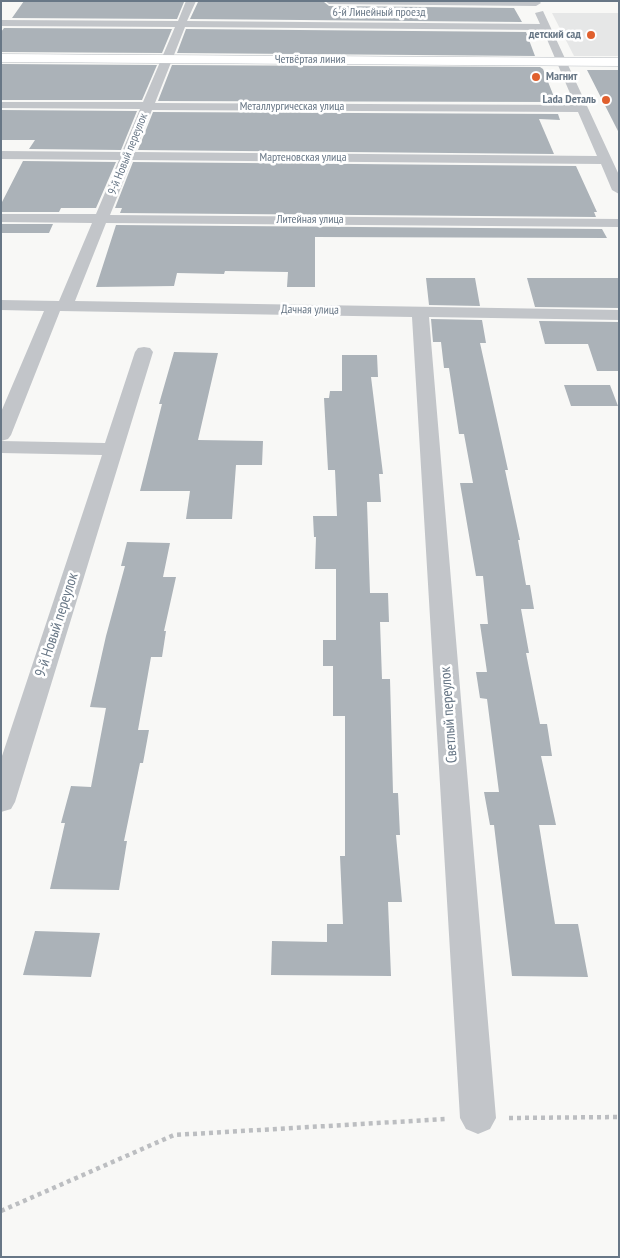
<!DOCTYPE html>
<html>
<head>
<meta charset="utf-8">
<style>
	body { margin:0 }
	#map { position:relative; width:620px; height:1258px; overflow:hidden; background:#f8f8f6; font-family:"PT Sans Narrow",sans-serif }
	canvas { display:block }
	.frame { position:absolute; inset:0; border:2px solid #687786; pointer-events:none }
</style>
</head>
<body>
<div id="map">
<canvas width="620" height="1258"></canvas>
<div class="frame"></div>
</div>
<script>
const ctx = document.querySelector('canvas').getContext('2d');
ctx.lineJoin = 'round';
function fill(path, color) { ctx.fillStyle = color; ctx.fill(path, 'evenodd'); }
function stroke(path, color, width, dash) { ctx.strokeStyle = color; ctx.lineWidth = width; ctx.lineCap = dash ? 'butt' : 'round'; ctx.setLineDash(dash || []); ctx.stroke(path); }
function drawText(font, color, halo, rows, align = 'center') {
  ctx.font = font + ' "PT Sans Narrow",sans-serif'; ctx.lineWidth = 5; ctx.setLineDash([]); ctx.textBaseline = 'middle'; ctx.strokeStyle = halo; ctx.fillStyle = color; for (const [text, x, y, turn = 0] of rows) {
    ctx.save(); ctx.translate(x, y); ctx.rotate((+turn || 0) * Math.PI / 180); ctx.textAlign = isNaN(turn) ? turn : align; if (halo) ctx.strokeText(text, 0, 0); ctx.fillText(text, 0, 0); ctx.restore();
  }
}
fill(new Path2D(`
	M552 13H619V56H574Z`), '#e6e7e7');
fill(new Path2D(`
	M24 1H132L184 2 177 19 12 18Z
	M198 2H324L329 6 514 8 522 22 190 19Z
	M4 28 172 29 162 53 1 52V32Z
	M186 29 526 32 535 56 177 53Z
	M1 64 157 65 142 100H1Z
	M172 65 540 67 543 69 556 102 158 101Z
	M587 70H619V133Z
	M1 110 137 111 121 150 29 149 35 140H1Z
	M153 112 558 114 560 120 539 119 554 154 138 150Z
	M23 161 116 162 96 208H61L59 212H1V204Z
	M133 162 576 166 597 212H594L596 217 120 213 122 208H115Z
	M1 224H53L49 233H1Z
	M116 225 602 229 607 238 315 237V287H287L288 272 225 271 224 274 177 273 174 286 96 287Z
	M426 278H475L480 306 429 305Z
	M527 278H619V308L535 307Z
	M431 319 482 320 486 343H480L508 470H505L520 540H518L526 585H530L534 609H521L529 653H526L540 724H547L552 756H541L556 825H539L555 924H578L588 977 512 976 494 825H490L484 792H499L487 699 480 698 476 672H487L480 624H488L483 576H476L460 483H473L464 434H459L449 368H444L441 342H433Z
	M539 321 619 322V371H597L588 344H545Z
	M174 352 218 353 198 440 263 441 262 465H236L232 519H186L190 491H140L162 404H159Z
	M342 355H377L378 377H371L383 474H379L381 502H367L370 593H388L389 622H380L382 679H390L393 793H398L400 835H396L402 902H388L391 976 271 975 272 941 327 942V924H343L340 856H345V716H333V666H323V640H336V569H315L316 537H314L313 516H337L335 470H328L324 398H329L330 391H342Z
	M564 385H610L618 406H571Z
	M127 542 170 543 163 577H176L164 631H166L162 657H151L138 730H149L143 763H140L124 841H127L119 890 50 889 65 823H61L71 786 91 787 106 708 90 707 106 636 125 566H121Z
	M35 931 100 933 91 977 23 975Z`), '#abb2b8');
const secondary = new Path2D(`
	M1 54 619 58V66L1 62Z`);
stroke(secondary, '#b6bbc0', 1);
stroke(new Path2D(`
	M509 1118 619 1117
	M1 1211 174 1135 446 1119`), '#bcbec1', 4.5, [4, 4]);
fill(new Path2D(`
	M186 1H196L187 21 540 24 535 13 543 11 619 175V194L612 190 601 164 132 160 110 215 619 219V227L106 223 75 301 619 310V320L429 317 496 1118 490 1129 478 1134 466 1129 460 1118 412 317 60 311 11 435 8 439 1 441V412L44 311 1 310V300L59 301 92 223 1 222V214H96L119 160 1 159V151L122 152 140 109 1 108V102H143L175 27 1 26V20L178 21ZM185 27 543 30 575 105 155 103ZM152 110 578 112 597 156 135 152Z
	M325 1H539L541 3 536 6 329 4Z
	M144 347 150 348 153 352 15 802 11 809 1 812V759L102 455 1 453V441L105 443 135 352 138 348Z`), '#c2c5c9');
fill(secondary, '#fff');
for (const [x, y, r, color] of [
	[591,35,5,"#e0602e"],
	[536,77,5,"#e0602e"],
	[606,100,5,"#e0602e"]
]) { const dot = new Path2D(); dot.arc(x, y, r, 0, 2 * Math.PI); ctx.fillStyle = color; ctx.fill(dot); stroke(dot, '#fff', 2); }
drawText('12px', '#687786', '#fff', [
	["6-й Линейный проезд",379,13],
	["Четвёртая линия",310,60],
	["Металлургическая улица",292,107],
	["9-й Новый переулок",128,154,-68],
	["Мартеновская улица",303,158],
	["Литейная улица",310,220],
	["Дачная улица",310,310,1]
]);
drawText('bold 12px', '#687786', '#fff', [
	["детский сад",581,35],
	["Магнит",546,77,"left"],
	["Lada Dеталь",596,100]
], 'right');
drawText('15px', '#687786', '#fff', [
	["9-й Новый переулок",57,625,-72],
	["Светлый переулок",449,715,-94]
]);
</script>
</body>
</html>
